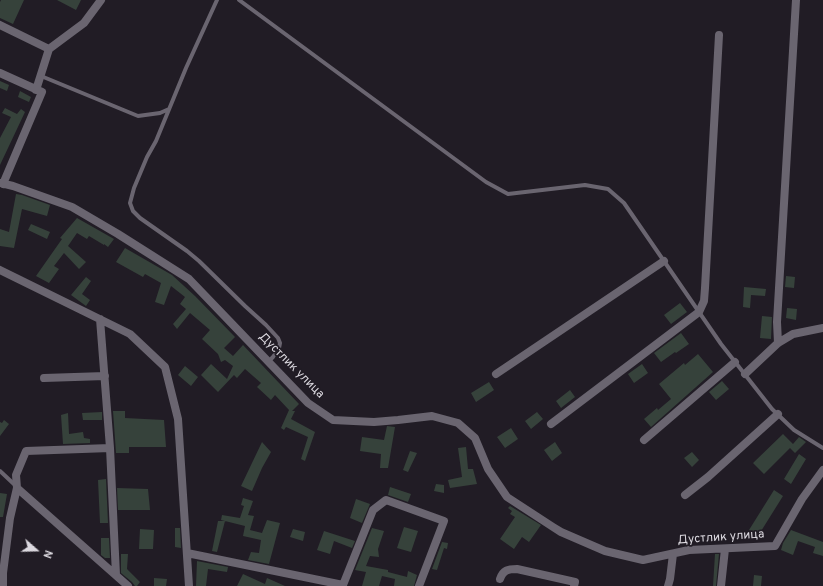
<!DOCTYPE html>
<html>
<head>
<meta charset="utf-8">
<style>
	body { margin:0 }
	#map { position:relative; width:823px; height:586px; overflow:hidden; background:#211c25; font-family:Overpass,sans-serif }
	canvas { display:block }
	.north { position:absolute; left:16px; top:530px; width:40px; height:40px; -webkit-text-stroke:3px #211c25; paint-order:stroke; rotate:110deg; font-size:11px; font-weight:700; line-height:16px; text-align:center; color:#dbd8df }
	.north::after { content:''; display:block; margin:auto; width:14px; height:18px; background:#dbd8df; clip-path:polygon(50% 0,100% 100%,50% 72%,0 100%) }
</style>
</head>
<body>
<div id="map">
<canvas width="823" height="586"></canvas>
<div class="north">N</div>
</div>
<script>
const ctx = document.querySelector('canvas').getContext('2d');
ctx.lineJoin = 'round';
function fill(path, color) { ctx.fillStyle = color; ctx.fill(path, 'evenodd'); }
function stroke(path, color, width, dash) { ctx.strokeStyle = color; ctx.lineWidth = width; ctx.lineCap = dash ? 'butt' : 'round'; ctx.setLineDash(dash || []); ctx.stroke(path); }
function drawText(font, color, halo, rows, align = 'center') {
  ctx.font = font + ' Overpass,sans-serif'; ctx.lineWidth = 3.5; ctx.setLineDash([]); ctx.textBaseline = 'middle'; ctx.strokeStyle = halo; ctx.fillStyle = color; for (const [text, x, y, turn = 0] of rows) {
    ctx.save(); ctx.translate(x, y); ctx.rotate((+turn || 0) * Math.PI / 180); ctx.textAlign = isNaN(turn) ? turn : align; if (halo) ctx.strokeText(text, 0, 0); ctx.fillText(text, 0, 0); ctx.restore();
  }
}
fill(new Path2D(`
	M1 0H24L13 24 0 18V2Z
	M57 0H81L76 10Z
	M0 81 9 85 7 91 0 88Z
	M20 91 31 97 29 102 18 97Z
	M5 108 17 114 21 109 25 112 0 165V138L11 117 2 113Z
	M16 194 22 195 50 205 47 216 22 209 14 248 0 246V229L9 232Z
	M77 218 114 239 108 247 104 244V245L89 236 87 239 77 233 68 246 86 262 79 269 64 253 54 266 59 269 49 283 36 276 62 239 60 238Z
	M31 224 50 232 47 239 28 230Z
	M125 248 172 275 195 296 235 337 224 348 233 356 243 345 299 404 292 411H295L291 419 315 432 305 461 301 459 308 437 286 427 284 430 281 428 289 410 275 395 271 400 257 387 261 383 245 369 237 378 234 375 218 392 201 375 211 364 227 379 233 366 225 360 221 362 218 354 202 339 210 330 190 313 177 329 173 324 186 309 180 304 185 297 171 286 164 305 155 302 161 283 145 274 143 277 116 262Z
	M786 276 795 277 794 288 785 287Z
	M86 277 91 281 82 294 90 300 86 306 71 295Z
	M744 287 766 289 765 296 751 295 750 308 743 307Z
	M680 303 687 312 671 324 664 315Z
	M787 308 797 309 796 320 786 318Z
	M762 316 772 317 771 339 760 338Z
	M681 333 689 344 676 353 675 352 661 362 654 353Z
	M698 354 713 372 651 427 644 419 657 408 658 410 671 399 659 384 684 363 685 365Z
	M642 364 648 373 634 383 628 374Z
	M185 366 198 377 191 386 178 375Z
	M722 381 729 389 716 400 709 392Z
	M489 382 494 390 476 402 471 393Z
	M570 390 575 397 561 408 556 401Z
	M113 411H125V418L164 420 166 447H129V453H116Z
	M102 412V420H83L82 413Z
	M537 412 543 419 531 429 525 421Z
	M68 413 69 434 83 432 84 438 90 439V443L63 444 61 415Z
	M4 420 9 424 0 436V422L2 423Z
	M387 426 395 427 388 468H380L381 454 360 451 362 437 384 440Z
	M511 428 518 439 505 448 497 437Z
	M783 434 793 444 799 437 806 442 795 453 790 448 764 474 753 463Z
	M262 442 271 452 262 468 252 491 241 486Z
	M555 442 562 453 552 461 544 450Z
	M466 447 468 469H473L477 484 450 488 448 480 462 477 458 448Z
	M410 451 417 453 408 472 403 470Z
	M692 452 699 460 692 467 684 458Z
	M799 454 806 459 791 484 784 479Z
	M106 479 108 523H100L98 480Z
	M436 484 444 485V493L434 491Z
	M390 487 411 494 408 502 388 495Z
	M117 488 148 489 150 510H118Z
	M774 490 783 496 758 536 749 530Z
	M0 493 7 494 3 517H0Z
	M243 498 253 501 248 515 254 516 250 530 262 533 267 520 280 523 269 564 248 560 251 552 259 553 261 540 243 536 245 526 221 520 222 515 240 518 244 506 241 505Z
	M356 499 370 504 362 523 350 518Z
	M510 506 541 525 529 542 522 537 514 549 500 539 515 517 510 514 512 511 508 508Z
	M218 521H225L217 552 212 551Z
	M404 527 418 531 411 552 397 548Z
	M175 528H180L181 548 175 547Z
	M372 528 384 531 378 549 379 557 370 556 366 566 388 570V572L407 577 408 571 417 575 414 586H394L395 579 382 576 379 586H362L366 572 355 570Z
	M140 529 154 530 153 549H139Z
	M293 529 305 532 303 541 290 537Z
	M791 530 823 542V556L813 553 815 547 798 541 793 555 781 550 783 543Z
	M324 531 355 541 352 548 334 541 330 554 317 550Z
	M101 538H109L110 558H105L101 555Z
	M442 542 448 543 447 549 444 548 437 570 432 569Z
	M121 554H128L127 569 140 582 137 586H135L132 582 121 573Z
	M715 554H719L716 586H713Z
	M197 561 228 567 227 572 208 569 206 586H196Z
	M243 574 265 584 267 578 285 586H237Z
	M754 575 762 576 761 586H753Z
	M154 578 167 579 166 586H154Z`), '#36423b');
stroke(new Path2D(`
	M217 0 186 68 156 141 147 157 134 188 130 203 133 211 140 218 187 251 199 261 245 306 266 325 278 338 280 343 279 348 273 357 268 362
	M239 0 486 182 508 194 585 185 608 189 624 203 721 344 772 409 794 430 823 448
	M41 76 138 116 160 113 169 109
	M0 471 16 486`), '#6a6570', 4);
stroke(new Path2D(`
	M0 25 49 49
	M0 73 42 92 3 184
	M36 90 49 49 84 23 101 0
	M0 183 13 186 72 207 118 234 189 279 308 403 333 420 374 422 398 420 432 416 458 423 475 438 488 469 507 497 553 527 561 532 605 551 643 560 689 550 775 546 802 499 823 470
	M0 270 130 334 165 367 178 419 189 586
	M100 319 110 448
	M778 343 777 322 796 0
	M496 374 664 261
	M745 374 778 343 793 334 823 328
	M44 378 105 376
	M551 424 699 312 704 301 705 288 719 35
	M644 440 735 362
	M17 488 16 475 26 451 110 448 116 575
	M685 495 708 477 778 414
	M187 553 343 585 373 510 386 500 444 521 419 586
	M500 579C503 570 508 569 517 569L575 582 574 586
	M3 586V573L10 518 17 488 128 586
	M668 586 670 579 673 554
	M721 586 725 549`), '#6a6570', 8);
drawText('12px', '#dbd8df', '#211c25', [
	["Дустлик улица",291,366,45],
	["Дустлик улица",721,538,-4]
]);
</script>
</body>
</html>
